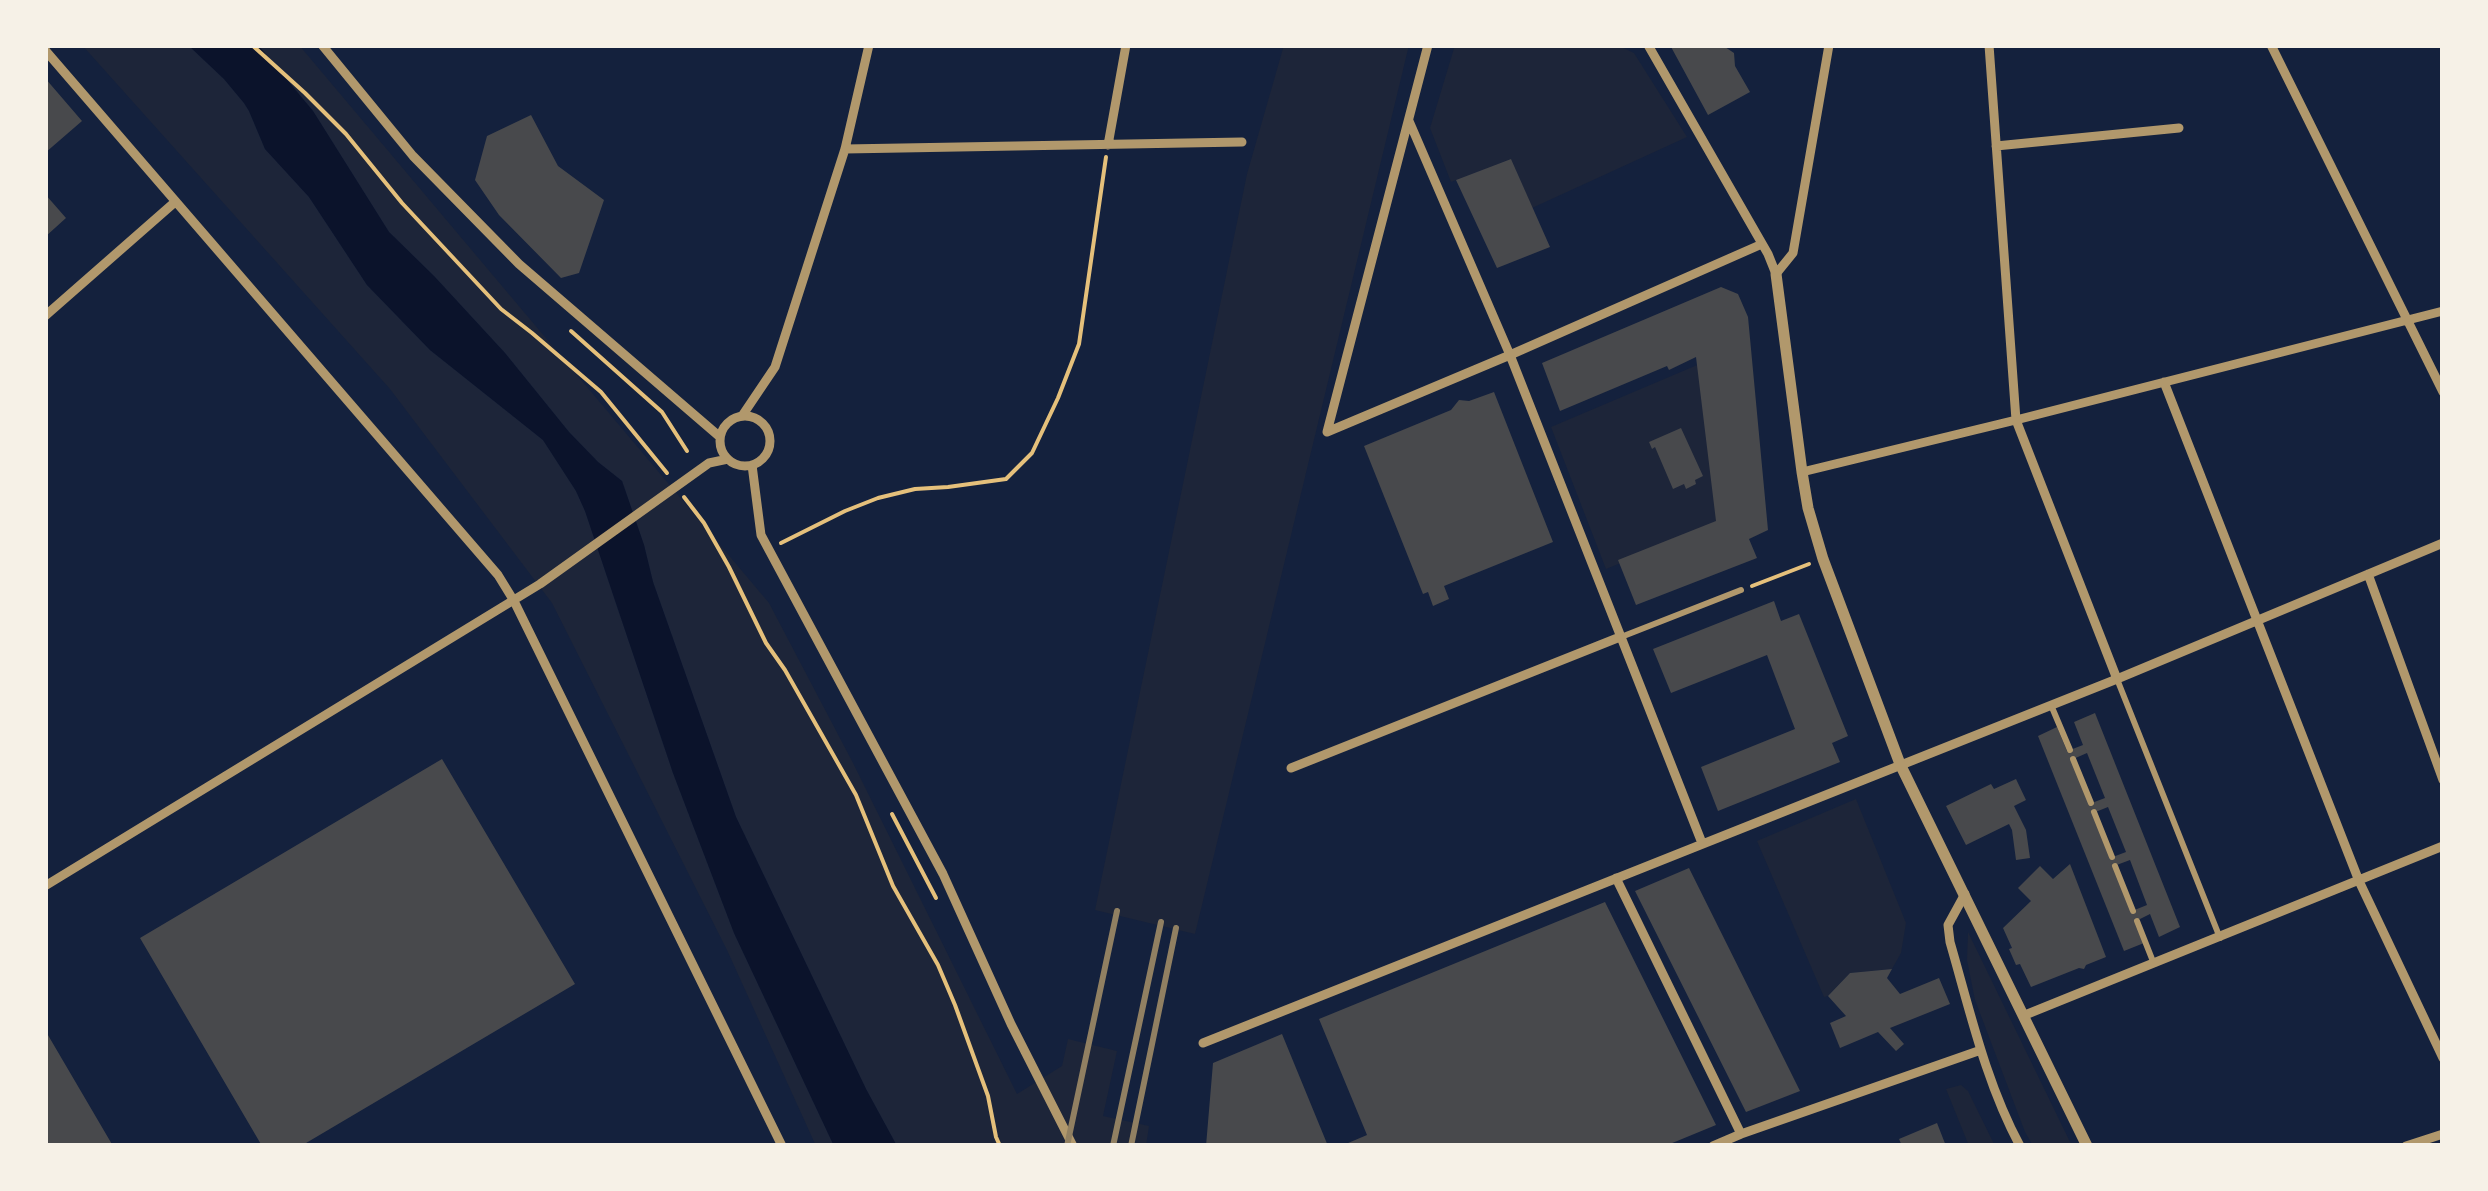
<!DOCTYPE html>
<html>
<head>
<meta charset="utf-8">
<style>
	body { margin:0 }
	#map { position:relative; width:2488px; height:1191px; overflow:hidden; background:#14213d; font-family:"Sofia Sans Condensed",sans-serif }
	canvas { display:block }
	.frame { position:absolute; inset:0; border:48px solid #f6f1e7; pointer-events:none }
</style>
</head>
<body>
<div id="map">
<canvas width="2488" height="1191"></canvas>
<div class="frame"></div>
</div>
<script>
const ctx = document.querySelector('canvas').getContext('2d');
ctx.lineJoin = 'round';
function fill(path, color) { ctx.fillStyle = color; ctx.fill(path, 'evenodd'); }
function stroke(path, color, width, dash) { ctx.strokeStyle = color; ctx.lineWidth = width; ctx.lineCap = dash ? 'butt' : 'round'; ctx.setLineDash(dash || []); ctx.stroke(path); }
fill(new Path2D(`
	M82 45H188L224 79 244 103 249 111 265 149 309 197 367 285 430 350 543 440 576 491 585 511 673 773 734 933 834 1146H816L727 950 552 603 390 389Z
	M258 45H299L769 603 853 763 1017 1094 1062 1066 1068 1039 1117 1051 1103 1116 1149 1126 1146 1146H897L866 1089 736 817 653 582 644 545 622 481 598 462 569 432 505 353 434 276 389 232 313 111Z
	M1284 45H1409L1195 934 1095 910 1247 174Z
	M1455 45H1617L1634 53 1687 137 1532 208 1511 159 1451 182 1430 128Z
	M1702 363 1717 524 1606 569 1551 427Z
	M1856 799 1906 923 1901 953 1892 969 1850 973 1828 996 1824 997 1757 841Z
	M1968 932 2072 1146H2033L2025 1132 1975 1000 1967 960Z
	M1961 1085 1968 1091 1995 1146H1969L1946 1089Z`), '#1d2539');
fill(new Path2D(`
	M188 45 259 46 313 111 389 232 434 276 505 353 569 432 598 462 622 481 644 545 653 582 736 817 866 1089 897 1146H834L734 933 673 773 585 511 576 491 543 440 430 350 367 285 309 197 265 149 249 111 244 103 224 79Z`), '#0b132b');
fill(new Path2D(`
	M1670 45H1722L1734 53 1735 66 1750 92 1708 115Z
	M45 78 82 121 45 153Z
	M531 115 558 166 604 200 579 273 561 278 499 215 475 180 487 136Z
	M1511 159 1550 247 1497 268 1456 180Z
	M45 194 66 218 45 237Z
	M1721 287 1738 294 1748 317 1768 530 1749 539 1757 558 1636 605 1618 560 1716 521 1696 357 1669 370 1667 366 1560 411 1542 363Z
	M1494 392 1553 542 1444 586 1449 599 1433 606 1428 592 1423 594 1364 446 1451 410 1459 400 1469 401Z
	M1681 428 1703 476 1695 480 1696 484 1686 489 1684 484 1673 489 1655 447 1652 449 1649 442Z
	M1774 601 1781 621 1799 614 1848 736 1832 743 1840 762 1718 811 1701 767 1795 729 1767 655 1671 693 1653 649Z
	M2095 713 2180 927 2159 937 2150 914 2136 921 2144 943 2124 951 2038 736 2057 727 2067 751 2070 750 2083 745 2074 722ZM2087 753 2105 798 2089 804 2071 760ZM2108 807 2126 852 2110 858 2093 813ZM2130 860 2147 905 2132 911 2114 866Z
	M442 759 575 984 301 1146H262L140 938Z
	M2016 779 2026 800 2014 806 2026 830 2030 858 2016 860 2012 830 2009 824 1966 845 1946 806 1991 784 1994 789Z
	M2070 864 2106 957 2086 965 2084 969 2079 968 2031 987 2020 964 2016 965 2009 949 2012 948 2003 928 2031 901 2018 888 2040 866 2053 879Z
	M1689 868 1800 1091 1746 1112 1635 891Z
	M1605 902 1716 1125 1665 1146H1341L1367 1135 1319 1019Z
	M1892 969 1887 978 1900 994 1939 978 1950 1004 1890 1028 1904 1044 1896 1051 1878 1032 1840 1048 1830 1023 1846 1016 1828 996 1850 973Z
	M45 1030 113 1146H45Z
	M1282 1034 1328 1146H1206L1213 1063Z
	M1937 1123 1946 1146H1902L1899 1139Z`), '#48494c');
stroke(new Path2D(`
	M252 45 305 93 346 134 402 203 501 309 532 333 601 392 667 473
	M571 331 662 412 687 451
	M684 497 704 523 729 567 766 643 785 670 856 795 893 886 938 965 955 1005 988 1096 996 1137 1000 1146
	M781 543 845 511 878 498 915 489 948 487 1006 479 1032 453 1058 398 1079 344 1106 157
	M1752 586 1809 564
	M892 814 936 898`), '#e5c07b', 4);
stroke(new Path2D(`
	M1621 637 1741 590
	M2117 679 2220 938
	M2051 705 2070 750
	M2073 759 2091 803
	M2094 812 2112 857
	M2115 866 2133 911
	M2137 921 2154 964`), '#b1986c', 6);
stroke(new Path2D(`
	M322 45 413 156 519 264 720 437
	M1648 45 1768 254 1776 274 1793 253 1829 45
	M1989 45 2016 420 2117 679
	M2271 45 2443 392
	M45 50 498 575 514 601 782 1146
	M1409 121 1510 355 1702 843
	M1108 145 1126 45
	M1996 146 2179 128
	M845 149 1242 142
	M45 316 175 202
	M2164 382 2359 881 2443 1058
	M742 416 775 367 845 149 869 45
	M720 441a25 25 0 1 1 50 0a25 25 0 1 1-50 0Z
	M1327 432 1510 355 1762 244
	M1327 432 1428 45
	M752 465 761 535 943 874 1011 1024 1073 1146
	M1802 472 2016 420 2443 311
	M2368 574 2443 780
	M1291 768 1620 637
	M1616 878 1741 1134
	M45 886 540 584 709 463 728 459
	M1965 894 1948 925 1950 942C1970 1011 1986 1083 2020 1146
	M2025 1015 2443 846
	M1203 1043 2117 679 2443 543
	M1713 1146 1741 1134 1981 1050
	M2406 1146 2443 1134`), '#b1986c', 9);
stroke(new Path2D(`
	M1776 274 1802 472 1808 508 1823 559 1900 764 2087 1146`), '#b1986c', 11);
stroke(new Path2D(`
	M1067 1146 1117 911
	M1113 1146 1161 922
	M1131 1146 1176 928`), '#918062', 6);
</script>
</body>
</html>
